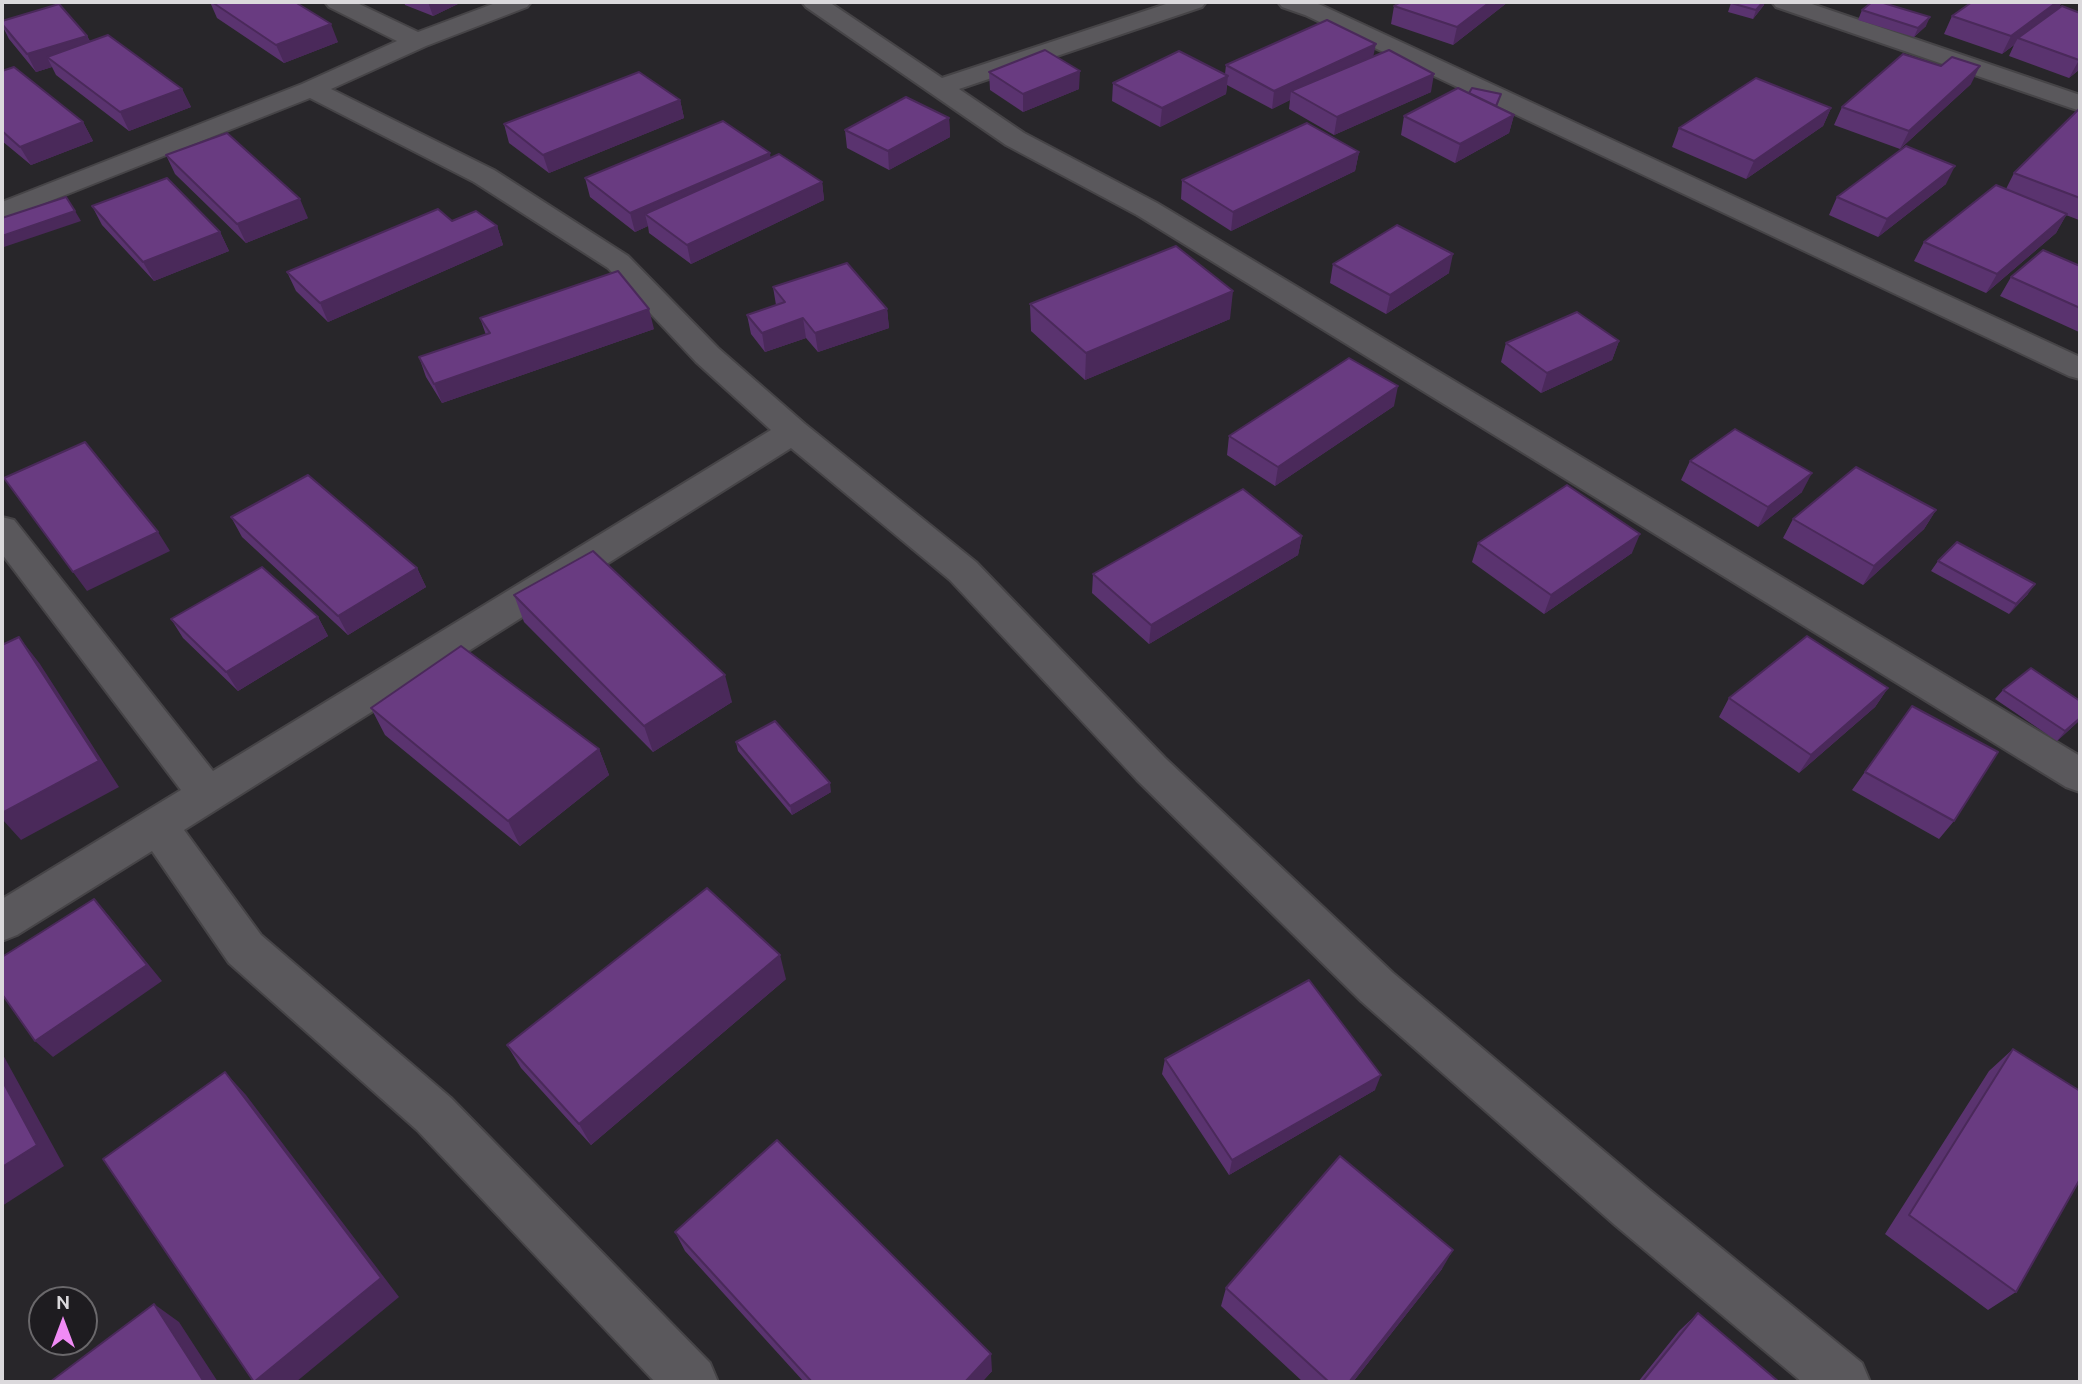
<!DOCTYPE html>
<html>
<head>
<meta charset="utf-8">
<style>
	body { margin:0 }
	#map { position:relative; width:2082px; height:1384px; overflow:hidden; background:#28262a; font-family:Ubuntu,sans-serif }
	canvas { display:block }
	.frame { position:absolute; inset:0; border:4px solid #dbd9dc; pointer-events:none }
	.north { position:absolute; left:28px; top:1286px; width:70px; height:70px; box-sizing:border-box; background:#1e1c20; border:2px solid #6a686b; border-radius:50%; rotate:0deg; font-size:19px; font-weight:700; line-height:28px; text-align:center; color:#dbd9dc }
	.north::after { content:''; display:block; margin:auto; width:24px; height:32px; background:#f08bf5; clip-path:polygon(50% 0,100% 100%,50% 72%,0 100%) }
</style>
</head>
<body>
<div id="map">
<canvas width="2082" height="1384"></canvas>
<div class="frame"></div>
<div class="north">N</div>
</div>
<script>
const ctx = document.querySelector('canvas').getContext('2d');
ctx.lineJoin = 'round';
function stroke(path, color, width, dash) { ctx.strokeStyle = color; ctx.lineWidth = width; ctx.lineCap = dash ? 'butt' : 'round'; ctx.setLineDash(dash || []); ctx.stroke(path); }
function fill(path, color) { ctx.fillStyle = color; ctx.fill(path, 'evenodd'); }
const minor = new Path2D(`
	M325 2H355L418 32 498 2H531L527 7 426 46 331 89 494 170 628 256 718 348 805 424 976 562 1165 758 1393 973 1651 1191 1862 1363 1870 1382H1802L1615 1225 1361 1001 1137 780 950 580 791 448 184 830 261 935 451 1098 710 1363 718 1382H655L417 1130 229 963 152 851 17 935 2 941V899L181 790 2 554V517L14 520 213 771 771 430 696 362 608 268 474 182 310 98 2 220V202L302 84 397 41 329 7Z
	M802 2H829L942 78 1172 2H1206L1202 7 959 89 1024 133 1157 203 2080 756V792L2066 787 1137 215 1006 145 806 7Z
	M1278 2H1312L1321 5 2080 357V379L2069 376 1305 15 1282 7Z
	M1772 2H1806L2080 95V111L1776 7Z`);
stroke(minor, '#464447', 4);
fill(minor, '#5a585c');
fill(new Path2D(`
	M210 2H295L338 42 284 63 217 18Z
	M404 2H462L433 16 405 5Z
	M1401 2H1508L1453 45 1391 24 1394 6Z
	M2062 2 2058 9 2080 13V69L2069 78 2009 56 2014 45 2002 54 1944 34 1952 16Z
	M1731 3 1764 5 1753 19 1728 12Z
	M1862 10 1926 26 1914 37 1858 20Z
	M2 21 87 36 90 41 182 89 191 107 129 131 56 75 52 67 36 72 9 39 2 25Z
	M1373 56 1431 92 1334 135 1289 109 1290 100 1272 109 1227 85 1226 94 1160 127 1112 101 1113 83 1225 74 1226 65Z
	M2 71 83 122 93 141 31 165 2 141Z
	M989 72 1079 89 1023 112 990 90Z
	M1971 84 1900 149 1834 125 1842 107Z
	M1501 94 1497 107 1514 115 1509 133 1455 163 1401 135 1404 116Z
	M680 100 684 118 549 173 509 143 504 124Z
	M1831 108 1823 126 1746 179 1672 147 1679 128Z
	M2080 108V219L2079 220 2066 215 2056 233 1986 293 1914 261 1924 242 2006 189 2014 173Z
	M949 118 950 137 889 170 847 148 845 130Z
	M1359 152 1355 171 1231 231 1181 199 1182 180Z
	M166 155 308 218 246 243 175 174Z
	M770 158 822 182 824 200 691 264 649 233 648 226 635 232 590 197 585 178Z
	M1946 184 1878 237 1829 215 1837 197Z
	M92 206 220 232 229 251 154 281 102 225Z
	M452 221 497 226 503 245 328 322 296 291 287 272Z
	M1333 264 1449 273 1386 314 1330 283Z
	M2080 266V331L2079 332 2000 296 2011 277Z
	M773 287 887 309 889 328 818 352 806 338 765 352 751 334 747 315 776 305Z
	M1030 304 1230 319 1085 380 1031 331Z
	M480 318 654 329 442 403 426 377 419 357 486 335Z
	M1619 341 1612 360 1541 393 1501 362 1506 343Z
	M1394 406 1275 486 1227 455 1229 436Z
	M1690 461 1802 492 1758 527 1681 480Z
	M1936 510 1924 529 1863 585 1783 538 1793 519Z
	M231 517 417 568 426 587 348 635 242 537Z
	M1302 536 1298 555 1149 644 1092 593 1093 574Z
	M1478 543 1632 553 1544 614 1472 562Z
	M1938 561 2028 594 2009 614 1931 571Z
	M514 595 732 702 653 752 524 622Z
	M318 617 328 636 238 691 183 638 171 619Z
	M1888 688 1875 707 1799 773 1719 717 1729 698Z
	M2003 690 2080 720 2057 741 1995 699Z
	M1912 706 1954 821 1939 839 1852 790Z
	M371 708 599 749 609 775 520 846 385 735Z
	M736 742 831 792 792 815 738 751Z
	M786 979 591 1145 521 1068 507 1045Z
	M2013 1049 2016 1292 1988 1310 1885 1234 1989 1071Z
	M1165 1059 1375 1090 1229 1175 1162 1074Z
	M675 1232 992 1371 982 1382H804L685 1251Z
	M1442 1269 1353 1382H1303L1221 1306 1226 1288Z
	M1698 1313 1779 1382H1638L1679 1331Z`), '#5a336f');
fill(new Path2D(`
	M428 2H462L433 16Z
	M1490 2H1508L1453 45 1457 27Z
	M1763 2H1765L1764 5 1753 19 1756 10Z
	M2057 2H2062L2056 13 2018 38 2014 45 2002 54 2011 36Z
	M1930 17 1926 26 1914 37 1918 28Z
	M331 24 338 42 284 63 276 45Z
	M87 36 96 54 47 57 52 67 36 72 27 54Z
	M1376 44 1372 62 1291 91 1290 100 1272 109 1274 91Z
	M2080 58V69L2069 78 2079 60Z
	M1980 66 1971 84 1900 149 1909 131Z
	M1080 71 1079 89 1023 112V94Z
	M1434 74 1431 92 1334 135 1337 117Z
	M1228 76 1226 94 1160 127 1162 108Z
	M182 89 191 107 129 131 120 112Z
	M680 100 684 118 549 173 543 155Z
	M1831 108 1823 126 1746 179 1754 161Z
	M1514 115 1509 133 1455 163 1460 144Z
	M949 118 950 137 889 170 888 151Z
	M83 122 93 141 31 165 20 147Z
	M1359 152 1355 171 1231 231 1233 212Z
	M770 153 772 171 645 214 648 226 635 232 630 213Z
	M1955 166 1946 184 1878 237 1887 219Z
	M822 182 824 200 691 264 687 245Z
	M300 199 308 218 246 243 237 224Z
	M75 211 81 221 4 247 2 244V236Z
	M2067 214 2056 233 1986 293 1997 274Z
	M497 226 503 245 328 322 320 303Z
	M220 232 229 251 154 281 143 262Z
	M1453 254 1449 273 1386 314 1390 295Z
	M1233 291 1230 319 1085 380 1086 353Z
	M649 309 654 329 442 403 434 384Z
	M887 309 889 328 818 352 815 333Z
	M803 318 806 338 765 352 762 333Z
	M1619 341 1612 360 1541 393 1547 373Z
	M1398 386 1394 406 1275 486 1278 467Z
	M1812 473 1802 492 1758 527 1768 507Z
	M1936 510 1924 529 1863 585 1874 566Z
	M158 532 170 551 87 591 73 572Z
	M1640 534 1632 553 1544 614 1551 595Z
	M1302 536 1298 555 1149 644 1151 625Z
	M417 568 426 587 348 635 338 616Z
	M2035 584 2028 594 2009 614 2016 604Z
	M318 617 328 636 238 691 226 672Z
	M19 637 40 664 119 787 21 840 2 819Z
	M725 675 732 702 653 752 644 726Z
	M1888 688 1875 707 1799 773 1811 755Z
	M2080 718V720L2057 741 2065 731Z
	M599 749 609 775 520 846 508 821Z
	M830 783 831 792 792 815 790 806Z
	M94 899 109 916 162 981 53 1057 35 1041Z
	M780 955 786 979 591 1145 579 1124Z
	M2 1053 64 1166 2 1206Z
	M225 1072 246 1095 399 1297 296 1382H254Z
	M1381 1075 1375 1090 1229 1175 1232 1160Z
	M1453 1250 1442 1269 1353 1382H1349Z
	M154 1304 179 1322 218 1382H204Z
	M991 1354 992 1371 982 1382H965Z`), '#4a295a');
const building = new Path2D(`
	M212 2H295L331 24 276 45Z
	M1401 2H1490L1457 27 1394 6Z
	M1732 2H1763L1756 10 1731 3Z
	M1872 2H1880L1930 17 1918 28 1862 10Z
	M1972 2H2057L2011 36 1952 16Z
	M59 4 87 36 27 54 2 24V21Z
	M2062 6 2080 13V58L2079 60 2018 38Z
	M1327 20 1376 44 1274 91 1226 65Z
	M108 35 182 89 120 112 47 57Z
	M1045 50 1080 71 1023 94 989 72Z
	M1389 50 1434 74 1337 117 1291 91Z
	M1179 51 1228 76 1162 108 1113 83Z
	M1903 54 1941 66 1952 57 1980 66 1909 131 1842 107Z
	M14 67 83 122 20 147 2 131V71Z
	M639 72 680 100 543 155 504 124Z
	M1756 78 1831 108 1754 161 1679 128Z
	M1458 88 1514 115 1460 144 1404 116Z
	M1472 88 1501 94 1496 106 1469 93Z
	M906 97 949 118 888 151 845 130Z
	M2080 108V198L2014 173Z
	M723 121 770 153 630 213 585 178Z
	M1307 123 1359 152 1233 212 1182 180Z
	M227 133 300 199 237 224 166 155Z
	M1906 146 1955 166 1887 219 1837 197Z
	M779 154 822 182 687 245 645 214Z
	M167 178 220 232 143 262 92 206Z
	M1996 185 2067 214 1997 274 1924 242Z
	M66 197 75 211 2 236V218Z
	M438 209 452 221 476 211 497 226 320 303 287 272Z
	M1397 225 1453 254 1390 295 1333 264Z
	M1176 246 1233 291 1086 353 1030 304Z
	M2043 250 2080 266V308L2011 277Z
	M847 263 887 309 815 333 803 318 762 333 747 315 785 302 773 287Z
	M618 271 649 309 434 384 419 357 490 333 480 318Z
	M1577 312 1619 341 1547 373 1506 343Z
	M1349 358 1398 386 1278 467 1229 436Z
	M1735 429 1812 473 1768 507 1690 461Z
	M85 442 158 532 73 572 4 478Z
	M1856 467 1936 510 1874 566 1793 519Z
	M308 475 417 568 338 616 231 517Z
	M1567 485 1640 534 1551 595 1478 543Z
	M1243 489 1302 536 1151 625 1093 574Z
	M1957 542 2035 584 2016 604 1938 561Z
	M593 551 725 675 644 726 514 595Z
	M262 567 318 617 226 672 171 619Z
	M1807 636 1888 688 1811 755 1729 698Z
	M19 637 99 761 2 813V645Z
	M461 646 599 749 508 821 371 708Z
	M2031 668 2080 701V718L2065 731 2003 690Z
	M1912 706 1998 752 1954 821 1865 772Z
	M775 721 830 783 790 806 736 742Z
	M707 888 780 955 579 1124 507 1045Z
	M94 899 147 965 35 1041 2 994V957Z
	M1309 980 1381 1075 1232 1160 1165 1059Z
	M2013 1049 2080 1091V1179L2016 1292 1909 1215Z
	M225 1072 381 1278 254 1382 103 1159Z
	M2 1080 37 1145 2 1167Z
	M777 1140 991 1354 965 1382H812L675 1232Z
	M1340 1156 1453 1250 1349 1382H1329L1226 1288Z
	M154 1304 204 1382H50Z
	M1698 1313 1779 1382H1642Z`);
fill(building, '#693b81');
stroke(building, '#4a295a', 2);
</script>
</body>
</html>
